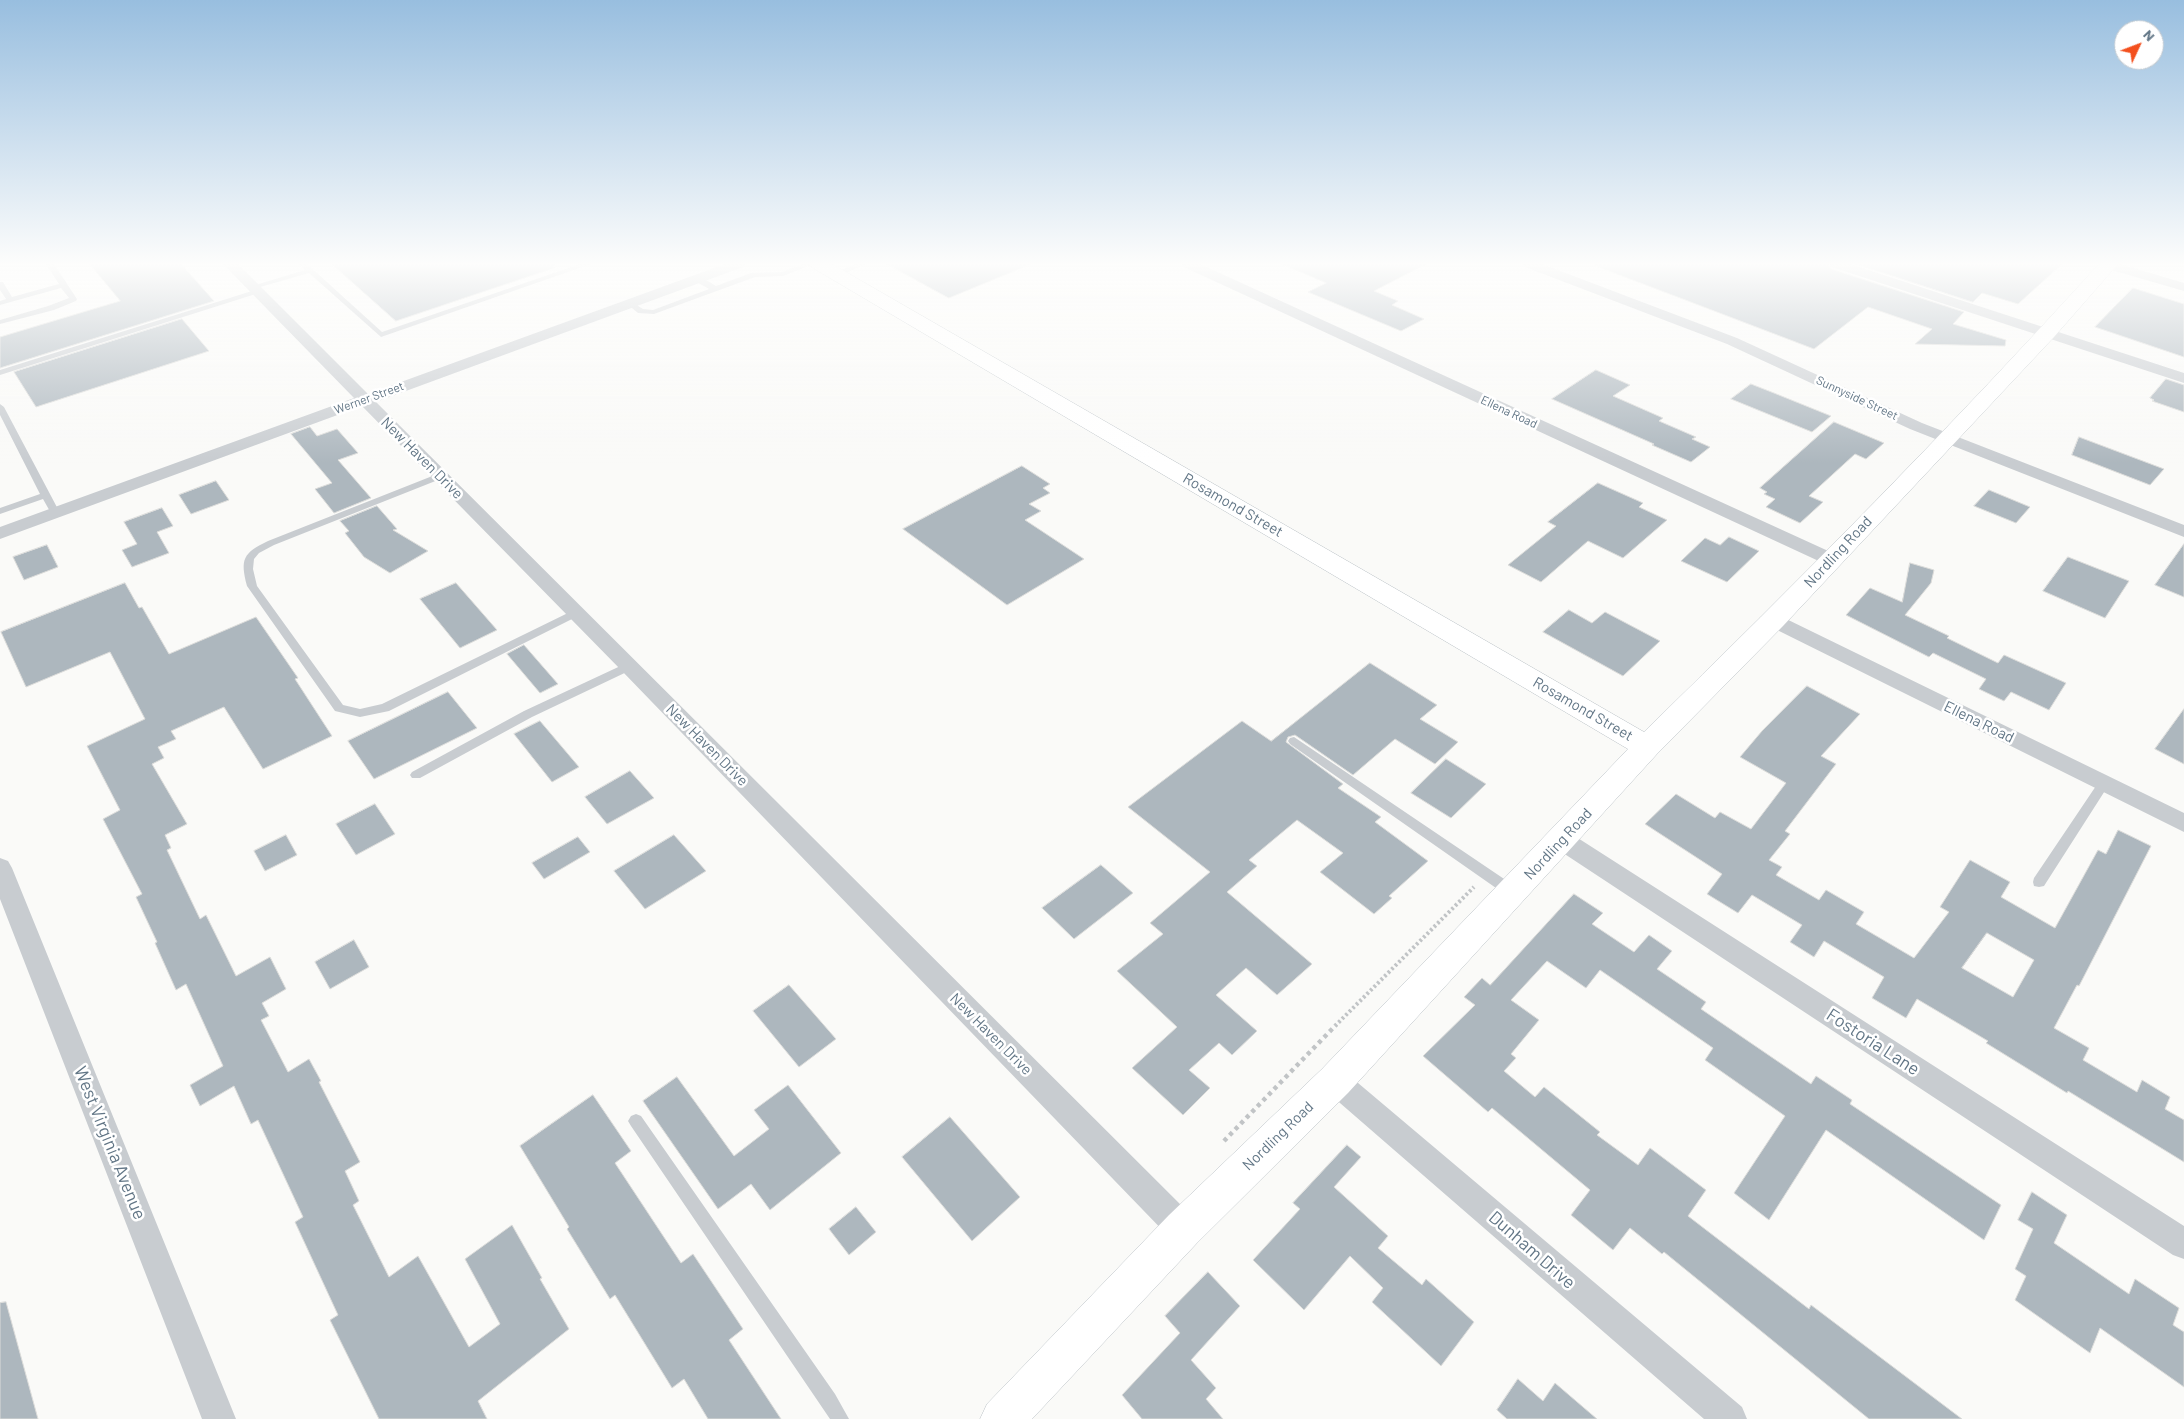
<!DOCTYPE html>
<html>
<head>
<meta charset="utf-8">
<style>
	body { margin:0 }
	#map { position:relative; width:2184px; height:1419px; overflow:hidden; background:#fafaf8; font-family:Barlow,sans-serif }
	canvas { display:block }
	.north { position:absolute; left:2114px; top:20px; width:50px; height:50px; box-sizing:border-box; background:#fff; border:1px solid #c0c8cf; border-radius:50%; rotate:47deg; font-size:14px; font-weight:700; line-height:20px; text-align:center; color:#627686 }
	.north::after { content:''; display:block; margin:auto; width:18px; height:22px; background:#f3501e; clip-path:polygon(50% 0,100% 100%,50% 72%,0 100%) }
</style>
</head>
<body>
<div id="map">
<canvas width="2184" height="1419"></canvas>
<div class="north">N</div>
</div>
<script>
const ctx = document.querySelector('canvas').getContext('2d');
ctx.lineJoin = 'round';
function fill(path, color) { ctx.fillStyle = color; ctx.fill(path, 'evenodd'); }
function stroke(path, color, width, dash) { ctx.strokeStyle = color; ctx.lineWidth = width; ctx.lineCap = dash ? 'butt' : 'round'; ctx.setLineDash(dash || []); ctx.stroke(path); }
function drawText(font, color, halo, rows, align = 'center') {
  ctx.font = font + ' Barlow,sans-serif'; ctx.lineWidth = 5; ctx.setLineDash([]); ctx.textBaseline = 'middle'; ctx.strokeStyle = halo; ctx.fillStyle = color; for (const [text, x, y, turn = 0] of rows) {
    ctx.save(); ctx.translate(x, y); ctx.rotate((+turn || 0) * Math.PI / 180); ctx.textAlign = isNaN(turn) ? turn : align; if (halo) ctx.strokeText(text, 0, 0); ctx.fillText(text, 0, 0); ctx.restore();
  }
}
const building = new Path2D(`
	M90 264H181L214 301 0 368V337L120 301Z
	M332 264H554V268L396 321Z
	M887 264H1031L949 298Z
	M1282 264H1426L1374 291 1398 301 1392 305 1424 319 1401 331 1308 292 1326 283Z
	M1596 264H1828L1831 269 1964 312 1953 324 2006 340 2005 346 1915 344 1932 329 1868 307 1814 349 1596 266Z
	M1856 264H2062L2018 304 1982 293 1973 302Z
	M2133 288 2184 304V357L2095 327Z
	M182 319 209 351 36 407 14 372Z
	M1596 370 1630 385 1613 396 1663 418 1659 421 1696 437 1692 439 1710 447 1691 462 1652 445 1654 444 1552 399Z
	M2166 379 2184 385V412L2152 401 2154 400 2150 398Z
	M1751 384 1774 393 1831 416 1812 432 1731 399Z
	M1834 422 1884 443 1866 459 1855 454 1809 496 1823 502 1800 523 1766 507 1775 499 1764 494 1767 492 1760 488Z
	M310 427 317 436 337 429 358 453 338 460 371 498 334 513 315 489 332 483 291 434Z
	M2079 437 2164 469 2150 485 2072 455Z
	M1022 466 1050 484 1043 488 1050 493 1029 504 1041 511 1025 520 1084 559 1007 605 903 529Z
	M216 481 229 500 191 514 179 495Z
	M1598 483 1643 503 1639 507 1667 520 1623 558 1588 541 1541 582 1508 565 1556 526 1548 522Z
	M1989 490 2030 507 2016 523 1974 506Z
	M377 506 397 529 393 530 428 551 390 573 364 557 345 533 349 531 340 521Z
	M162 508 173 526 157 532 169 553 132 567 122 550 137 544 124 522Z
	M1729 537 1759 551 1727 582 1681 561 1705 538 1720 545Z
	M2184 544V597L2155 585Z
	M47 545 58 567 24 580 13 557Z
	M2068 557 2129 581 2105 618 2043 591Z
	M1910 563 1934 570 1931 583 1905 615 1949 636 1947 638 1998 663 2004 655 2066 683 2049 710 2011 692 2004 701 1979 689 1986 679 1933 653 1929 657 1846 615 1870 588 1902 602Z
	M125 583 139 608 142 607 169 654 256 617 298 678 295 679 332 736 263 769 224 707 171 731 176 739 158 747 164 758 152 764 187 824 165 835 171 848 167 850 200 919 206 915 236 976 270 957 286 989 262 1003 269 1016 261 1020 288 1072 309 1059 321 1081 319 1082 360 1162 345 1171 359 1201 353 1205 389 1277 418 1256 469 1347 500 1324 465 1259 512 1225 542 1278 540 1279 569 1329 478 1401 487 1419H379L330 1320 338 1315 295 1222 303 1217 258 1120 251 1124 234 1086 200 1106 190 1085 223 1066 186 984 176 990 155 943 157 942 136 897 142 894 103 819 120 810 87 746 145 719 110 652 26 687 1 632Z
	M456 583 497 630 460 648 420 599Z
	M1569 610 1592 623 1605 612 1660 641 1623 676 1543 632Z
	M524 645 558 684 540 693 507 654Z
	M1370 663 1437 705 1420 719 1458 742 1435 764 1395 739 1353 775 1295 735 1288 737 1286 742 1343 784 1338 788 1381 817 1375 822 1428 861 1389 896 1392 898 1374 914 1320 872 1343 853 1297 820 1249 860 1257 866 1227 892 1312 964 1277 995 1246 968 1216 995 1257 1031 1232 1055 1219 1043 1189 1070 1210 1088 1183 1115 1132 1068 1177 1027 1117 971 1163 934 1150 923 1210 872 1128 807 1242 721 1271 741Z
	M1807 686 1860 714 1821 756 1836 764 1785 831 1790 834 1769 860 1782 867 1776 875 1819 900 1826 890 1864 912 1856 924 1914 958 1949 912 1940 907 1970 860 2010 882 2001 897 2055 928 2098 850 2106 854 2118 830 2151 846 2079 986 2077 985 2054 1028 2089 1048 2083 1060 2137 1092 2142 1080 2170 1097 2165 1109 2184 1120V1162L2068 1091 2067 1093 1986 1043 1988 1041 1917 999 1906 1018 1872 998 1884 977 1824 941 1814 957 1790 942 1802 925 1752 895 1738 913 1707 894 1722 874 1645 824 1676 794 1715 818 1720 812 1751 829 1786 783 1740 757 1762 731ZM1987 933 2034 960 2013 997 1962 968Z
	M448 692 477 728 374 779 348 741Z
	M2184 709V764L2155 749Z
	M540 721 579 767 552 782 514 734Z
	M1446 759 1486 784 1451 818 1411 793Z
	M630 771 654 798 607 824 585 797Z
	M375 804 395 834 356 855 336 824Z
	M286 835 297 855 265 871 254 851Z
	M674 835 706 871 645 909 614 871Z
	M578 837 590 852 544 879 532 863Z
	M1101 865 1133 893 1074 939 1042 908Z
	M1574 894 1603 913 1592 924 1634 952 1649 935 1672 951 1657 969 1706 1002 1701 1009 1811 1084 1816 1076 1852 1100 1850 1104 2001 1205 1984 1240 1826 1130 1769 1220 1734 1193 1785 1116 1705 1060 1713 1048 1600 970 1586 988 1547 961 1511 1000 1539 1020 1511 1054 1516 1058 1504 1071 1535 1097 1544 1087 1600 1132 1597 1135 1638 1165 1650 1148 1706 1190 1688 1216 1809 1309 1811 1305 1962 1419H1869L1664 1252 1662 1254 1630 1228 1613 1250 1571 1215 1590 1190 1492 1108 1488 1112 1423 1056 1475 1005 1464 997 1482 978 1490 985Z
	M354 940 369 967 330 989 315 962Z
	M789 985 836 1039 799 1067 753 1011Z
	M677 1077 734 1156 769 1129 754 1110 788 1085 841 1153 770 1210 751 1184 718 1209 643 1101Z
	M593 1095 631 1151 615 1163 681 1263 693 1254 743 1329 729 1340 781 1419H708L684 1379 672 1388 615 1295 610 1299 567 1229 569 1227 520 1146Z
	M950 1117 1020 1197 972 1241 902 1157Z
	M1347 1145 1361 1157 1334 1187 1388 1236 1378 1248 1422 1285 1426 1279 1474 1322 1441 1366 1372 1302 1383 1288 1350 1256 1304 1310 1253 1260 1300 1209 1293 1203Z
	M2032 1192 2067 1215 2054 1243 2129 1294 2135 1279 2179 1308 2173 1325 2184 1332V1387L2100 1328 2090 1353 2015 1300 2026 1276 2015 1269 2033 1229 2018 1220Z
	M856 1207 876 1232 849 1255 829 1229Z
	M1208 1272 1240 1306 1191 1360 1216 1388 1206 1399 1223 1419H1142L1122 1395 1180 1333 1165 1316Z
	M6 1302 38 1419H0V1303Z
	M1518 1379 1543 1401 1555 1383 1597 1419H1507L1497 1410Z`);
fill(building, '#adb7be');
stroke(building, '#dcdcda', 1);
const secondary = new Path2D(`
	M810 264H832L1644 732C1800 580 1953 425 2099 264H2118L2054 337 1783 626 1657 754 1348 1093 1197 1243 1032 1419H980L987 1404 1169 1215 1322 1069 1628 749 813 268Z`);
stroke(secondary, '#b9c0c5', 1);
stroke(new Path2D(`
	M1335 1026 1474 887`), '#c1c4c6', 4, [2.5, 2.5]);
stroke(new Path2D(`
	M1224 1141 1336 1025`), '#c1c4c6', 4.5, [4, 4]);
fill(new Path2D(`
	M46 264H54L77 299 76 301 54 310 0 324V320L48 306 69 298 61 288 0 305V301L6 299 0 290V282H3L12 297 59 284Z
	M299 264H307L382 332 580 264H591L381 337 309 273 253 289 249 287 305 270Z
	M803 264H813L783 276 755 277 654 314 638 313 626 303 630 301 643 309 653 310 709 289 695 281V277H701L716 286 751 273 782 272Z
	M856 264H866L839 276 832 274Z
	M255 290 262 292 0 375V370Z
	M0 404 4 407 60 513 58 515H52L43 499 0 514V508L40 494 0 415Z
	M440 473 445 476 443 478 274 545 259 553 254 559 253 569 257 586 343 705 360 709 382 704 572 611H580L581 613 580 615 389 711 360 717 335 711 247 586C240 559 243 553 268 541Z
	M629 662 633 663 634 666 633 669 532 717 420 778H412L410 775 412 772 524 711Z
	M1294 737 1516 887 1517 891 1516 895 1511 896 1506 895 1290 744 1288 741 1290 738Z
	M2104 778 2108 780 2110 783 2108 786 2044 886 2039 887 2034 886 2033 882 2034 878 2100 780Z
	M636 1114 641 1116 835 1394 849 1419H830L631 1126 628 1121 631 1116Z`), '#c8ccd0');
fill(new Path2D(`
	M223 264H238L368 394 725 264H745L743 267 376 402 1194 1218 1198 1229 1194 1240 1183 1244 1172 1240 622 671 362 406 0 539V527L354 398Z
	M1182 264H1200L1837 555 1839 559 1837 563 1830 565 1823 563 1184 267Z
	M1523 264H1542L1737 338 1922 423 2184 525V537L1910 429 1727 344 1525 267Z
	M1830 264H1850L2184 373V383L1832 267Z
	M2099 264H2120L2184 283V291L2101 267Z
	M1774 613 2184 813V832L1767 625 1764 620 1767 615Z
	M1562 831 1570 833 2184 1226V1259L2173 1255 1554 847 1550 840 1554 833Z
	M0 858 8 861 12 868 236 1419H202L0 899Z
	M1335 1068 1345 1072 1742 1407 1747 1419H1704L1325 1090 1321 1081 1325 1072Z`), '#c8ccd0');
fill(secondary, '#fff');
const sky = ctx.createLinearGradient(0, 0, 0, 463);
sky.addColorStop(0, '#98bedf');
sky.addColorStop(0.57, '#fdfdfc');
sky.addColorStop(1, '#fdfdfc00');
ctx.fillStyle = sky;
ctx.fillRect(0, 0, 2184, 463);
drawText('12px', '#627686', '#fff', [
	["Werner Street",369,398,-20],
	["Sunnyside Street",1857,398,25],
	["Ellena Road",1509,412,25]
]);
drawText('15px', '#627686', '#fff', [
	["New Haven Drive",422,458,45],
	["Rosamond Street",1233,505,30],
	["Nordling Road",1838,552,-47],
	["Rosamond Street",1583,709,30],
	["Ellena Road",1979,722,26],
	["New Haven Drive",707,745,45],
	["Nordling Road",1558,844,-47],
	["New Haven Drive",991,1034,45],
	["Nordling Road",1278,1136,-44]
]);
drawText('18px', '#627686', '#fff', [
	["Fostoria Lane",1873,1042,33],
	["West Virginia Avenue",110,1143,68],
	["Dunham Drive",1532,1250,41]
]);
</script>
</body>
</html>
